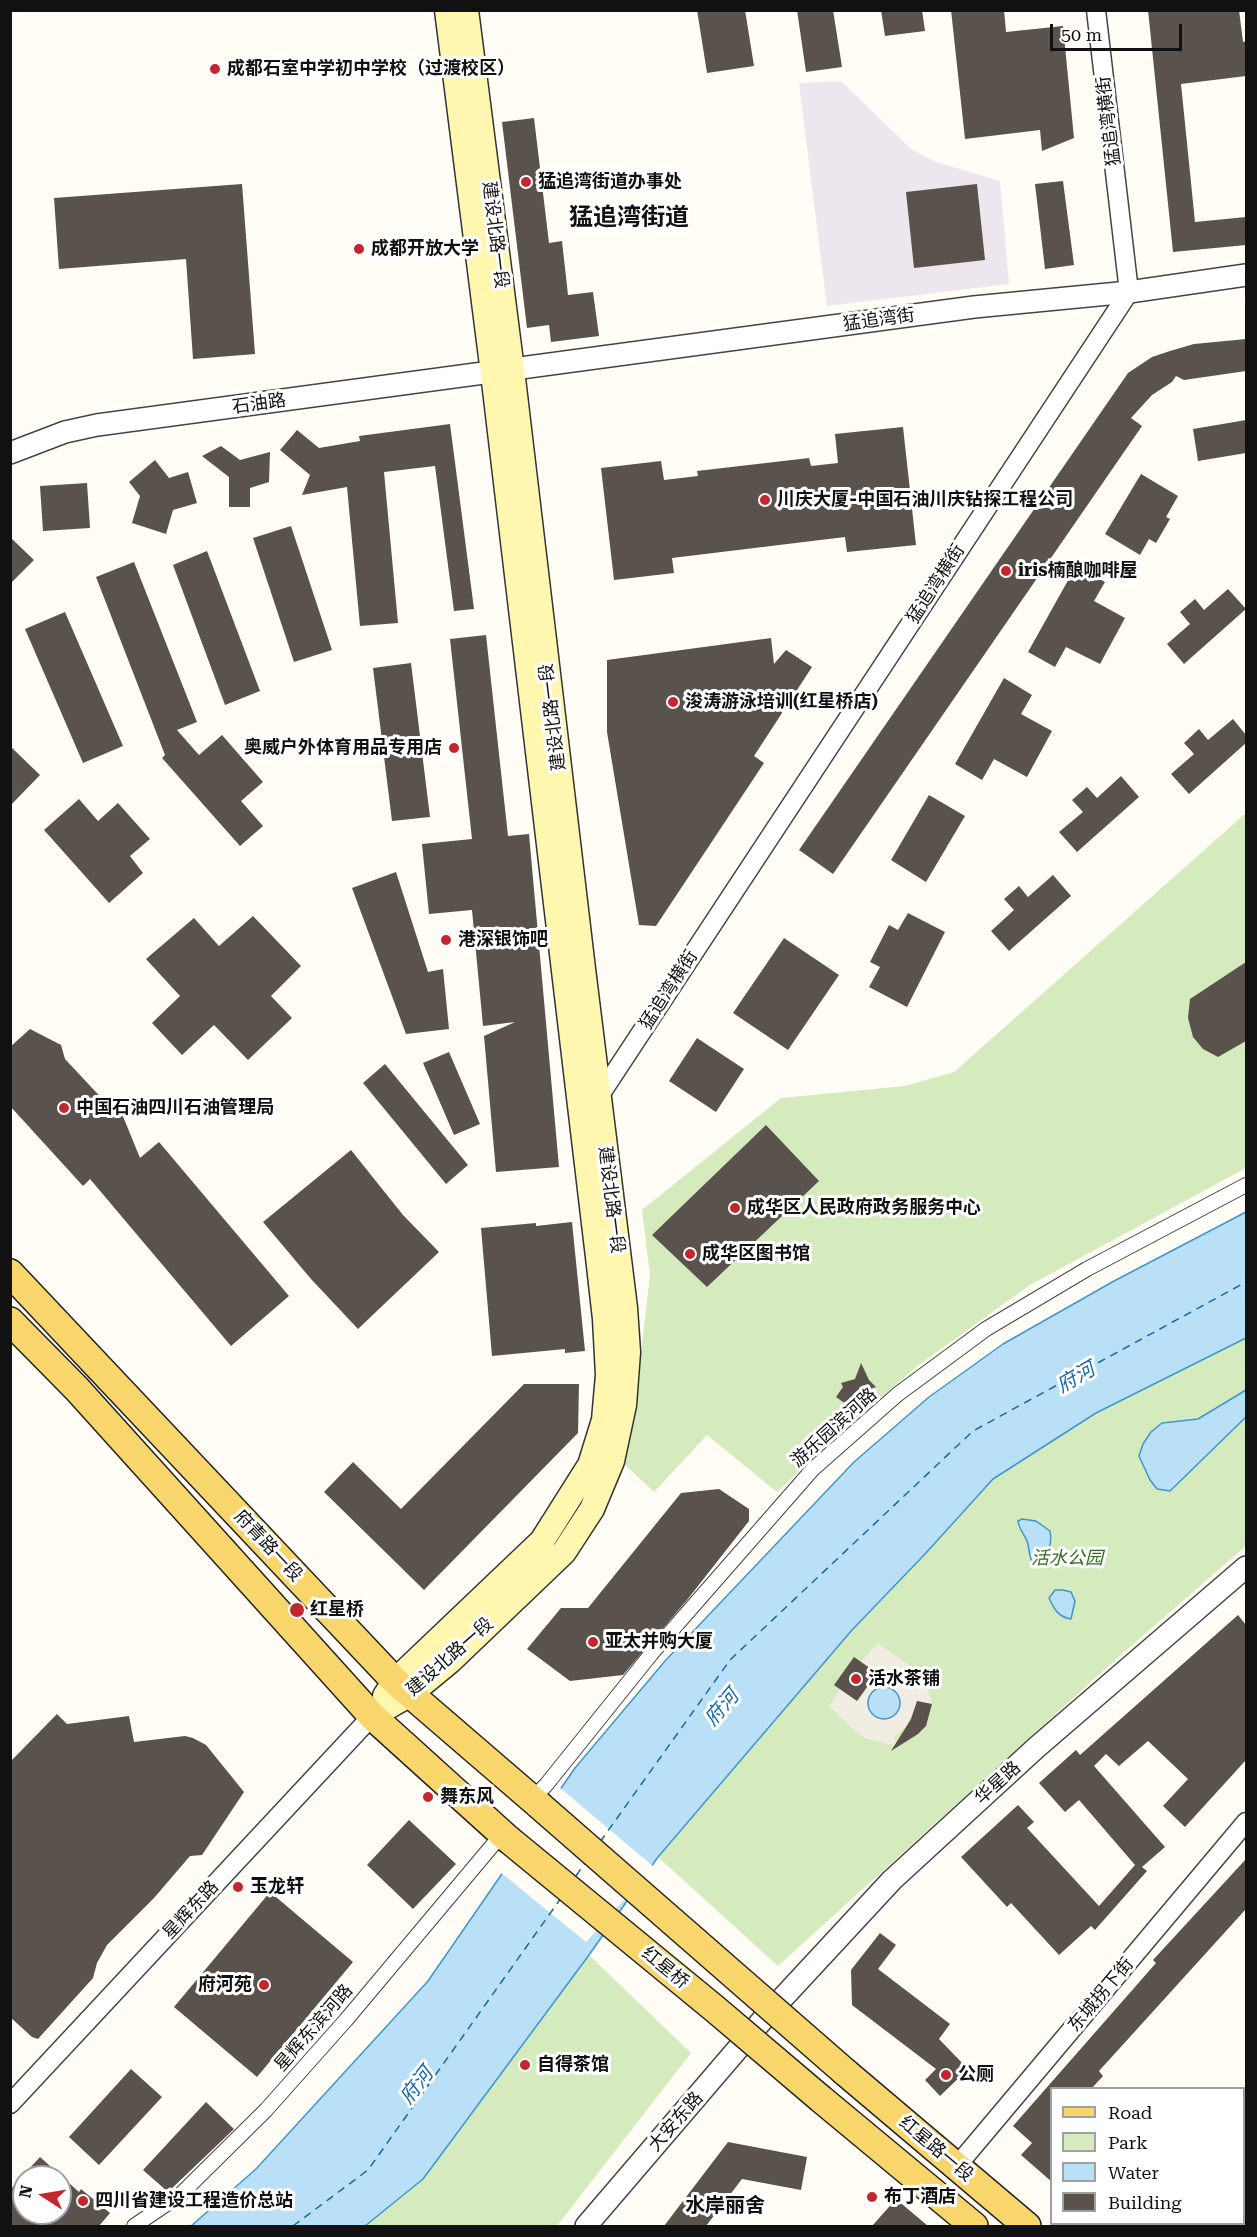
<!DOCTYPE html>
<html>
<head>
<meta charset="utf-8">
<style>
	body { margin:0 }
	#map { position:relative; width:1257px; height:2237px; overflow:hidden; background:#fffdf5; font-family:"Roboto Serif",serif }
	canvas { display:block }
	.frame { position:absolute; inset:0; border:12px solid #111; pointer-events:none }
	.legend { position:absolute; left:1050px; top:2087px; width:195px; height:138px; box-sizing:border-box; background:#fff; border:2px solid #a0a0a0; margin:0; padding:8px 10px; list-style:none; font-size:18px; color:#111 }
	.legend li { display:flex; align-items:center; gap:12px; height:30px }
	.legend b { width:30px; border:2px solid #a0a0a0 }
	.north { position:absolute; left:12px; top:2165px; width:60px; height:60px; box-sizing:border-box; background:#fff; border:2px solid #a0a0a0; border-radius:50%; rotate:282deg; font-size:16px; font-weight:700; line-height:24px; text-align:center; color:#111 }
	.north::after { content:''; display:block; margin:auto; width:21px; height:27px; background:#c4262e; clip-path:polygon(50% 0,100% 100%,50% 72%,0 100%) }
	.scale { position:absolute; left:1050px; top:24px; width:132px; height:27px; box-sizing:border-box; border:3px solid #111; border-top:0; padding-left:8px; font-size:18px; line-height:21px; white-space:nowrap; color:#111; -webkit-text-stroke:4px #fff; paint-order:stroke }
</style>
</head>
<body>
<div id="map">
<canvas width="1257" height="2237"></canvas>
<div class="frame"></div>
<ul class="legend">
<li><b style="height:8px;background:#f9d66b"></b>Road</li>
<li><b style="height:16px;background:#d5ebbd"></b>Park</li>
<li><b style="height:16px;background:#b9e0f7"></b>Water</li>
<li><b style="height:16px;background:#5a524d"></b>Building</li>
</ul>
<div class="north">N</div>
<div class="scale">50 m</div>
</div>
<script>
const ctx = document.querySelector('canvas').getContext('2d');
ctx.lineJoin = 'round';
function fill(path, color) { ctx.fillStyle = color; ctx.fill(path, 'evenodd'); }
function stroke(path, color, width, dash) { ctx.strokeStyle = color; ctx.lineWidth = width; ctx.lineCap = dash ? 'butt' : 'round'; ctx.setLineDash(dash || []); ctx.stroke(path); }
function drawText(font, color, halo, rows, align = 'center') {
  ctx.font = font + ' "Roboto Serif","Noto Sans SC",serif'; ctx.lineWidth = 6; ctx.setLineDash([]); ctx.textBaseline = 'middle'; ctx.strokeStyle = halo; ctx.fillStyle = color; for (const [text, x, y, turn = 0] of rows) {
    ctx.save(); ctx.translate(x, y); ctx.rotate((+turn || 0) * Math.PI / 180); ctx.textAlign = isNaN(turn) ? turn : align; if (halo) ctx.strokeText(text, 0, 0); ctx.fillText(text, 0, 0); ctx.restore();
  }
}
fill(new Path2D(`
	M841 81 910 148 933 161 1000 181 1009 284 827 306 799 83Z`), '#eee6ef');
fill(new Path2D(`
	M1246 813V1168L1030 1285 920 1364 852 1422 777 1492 707 1435 654 1492 622 1462 640 1362 650 1275 642 1210 781 1098 905 1086 954 1072Z
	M1246 1338V1546L1124 1652 778 1966 658 1857 852 1630 925 1554 993 1479 1096 1413Z
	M589 1955 691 2053 557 2226H365L423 2179Z`), '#d5ebbd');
fill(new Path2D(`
	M878 1643 914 1669 926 1683 932 1704 917 1702 906 1727 894 1737 897 1746 867 1739 856 1732 829 1706 840 1689 858 1701 877 1673 861 1662ZM898 1696 900 1706 894 1715 885 1719 874 1716Z`), '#f1ede2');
const water = new Path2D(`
	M1246 1212V1338L1096 1413 993 1479 925 1554 852 1630 658 1857 589 1955 423 2179 365 2226H191L256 2169 428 1981 575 1768 665 1661 854 1462 929 1397 1003 1344 1114 1281Z
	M1246 1390V1417L1170 1491 1157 1489 1150 1480 1139 1456 1143 1444 1151 1432 1162 1423 1198 1419Z
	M1022 1519 1036 1521 1050 1531C1053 1546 1047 1556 1035 1566 1028 1559 1030 1549 1027 1541 1024 1534 1019 1529 1018 1521Z
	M1055 1590H1063L1071 1592 1075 1601 1071 1619C1058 1617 1054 1609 1049 1598Z
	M868 1703a16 16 0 1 1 32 0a16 16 0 1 1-32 0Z`);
fill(water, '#b9e0f7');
stroke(water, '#3f96cf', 1.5);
fill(new Path2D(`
	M559 1787 654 1867 586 1942 500 1872Z`), '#fffdf5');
stroke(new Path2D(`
	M600 1842 730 1660 973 1431 1246 1282
	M576 1876 585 1863
	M293 2226 368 2170 561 1898`), '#1768a6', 1.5, [8, 6]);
fill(new Path2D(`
	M697 10H745L754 66 707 73Z
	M797 10H833L842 67 806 72Z
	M881 10H922L925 31 885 36Z
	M951 10H1004L1006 32 1063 26 1074 138 1042 151 1040 130 965 139Z
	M1148 10H1239L1243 42 1246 41V76L1181 84 1195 222 1246 217V245L1173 252Z
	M534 118 549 243 562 241 568 295 593 292 599 336 551 342 549 325 527 328 502 122Z
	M1063 181 1074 265 1045 269 1035 184Z
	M242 184 255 354 193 359 186 259 59 269 54 198Z
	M977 184 985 260 914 268 906 192Z
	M1246 339V371L1184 380 1176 376 1172 382 1152 395 1131 418 1142 426 833 874 799 850 1128 373 1152 357 1170 351 1194 344Z
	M1246 420V453L1198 461 1193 429Z
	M450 424 474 609 454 611 435 466 384 472 398 623 360 626 347 487 302 495 310 475 280 450 297 430 319 448 360 441 359 436Z
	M903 427 916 545 847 552 845 537 672 558 674 573 614 580 601 468 661 461 664 480 698 476 697 471 809 458 811 466 838 463 835 434Z
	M221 446 240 460 270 452 269 482 250 488V507H229V477L202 456Z
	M155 460 169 478 188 472 197 503 173 510 166 534 132 523 140 496 129 482Z
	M1141 474 1178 496 1166 517 1170 519 1156 543 1149 539 1140 555 1105 534Z
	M87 483 90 528 43 531 40 486Z
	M291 526 332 650 294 662 253 538Z
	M10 537 34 560 10 584Z
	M207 551 260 691 225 705 173 565Z
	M134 562 197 722 177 730 199 755 222 735 263 782 241 801 263 826 240 846 162 758 165 755 96 577Z
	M1076 566 1105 582 1094 601 1125 618 1100 664 1066 647 1055 667 1028 652Z
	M1228 589 1246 609 1184 664 1167 644 1190 624 1180 612 1195 599 1204 610Z
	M65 612 123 746 83 763 25 629Z
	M486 635 508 836 529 834 559 1167 496 1172 484 1036 515 1022 483 1026 472 910 429 914 422 844 472 839 450 639Z
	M771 638 774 664 786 650 812 667 754 756 764 763 656 926 639 925 607 732V660Z
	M411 663 430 817 392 821 373 668Z
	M1004 678 1032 695 1021 714 1052 731 1027 777 994 759 982 780 955 764Z
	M1233 719 1246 735V743L1189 794 1171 774 1194 754 1184 743 1199 729 1208 740Z
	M10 746 40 775 10 806Z
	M1121 776 1139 797 1077 852 1059 832 1083 812 1072 800 1087 787 1097 798Z
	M929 795 965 816 926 882 891 860Z
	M79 799 98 821 118 803 150 839 130 856 143 873 109 903 44 830Z
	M396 872 428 972 443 969 449 1029 406 1034 352 888Z
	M1053 875 1071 896 1009 951 991 931 1014 910 1004 899 1019 886 1028 897Z
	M908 913 945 932 907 1007 869 987 880 967 870 962 889 925 898 930Z
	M253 916 301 966 271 996 292 1018 248 1060 214 1025 182 1055 152 1023 180 996 146 959 194 918 219 946Z
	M784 938 839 975 788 1050 733 1013Z
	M1246 962V1041L1218 1057 1203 1049 1193 1037 1188 1018 1190 999Z
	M30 1029 61 1045 65 1059 108 1105 120 1109 140 1158 159 1142 289 1296 231 1346 90 1179 83 1186 10 1106V1047Z
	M697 1038 744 1069 716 1112 669 1081Z
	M449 1052 480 1124 454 1135 423 1063Z
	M385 1064 468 1165 446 1184 363 1083Z
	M766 1125 819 1181 707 1287 652 1235Z
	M351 1150 403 1215 439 1252 358 1329 311 1279 263 1222Z
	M572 1222 585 1351 565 1353V1349L492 1356 481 1228 536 1223V1226Z
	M861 1363 869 1380 876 1387 864 1391 859 1399 854 1401 843 1402 836 1397 843 1387 841 1383 855 1379Z
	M524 1384H579L578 1433 424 1590 324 1492 353 1462 401 1509Z
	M719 1489 749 1509V1521L687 1600 623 1675 570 1681 527 1649 561 1608H588L681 1493Z
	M1238 1615 1246 1625V1760L1185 1827 1163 1806 1188 1779 1148 1741 1119 1766 1106 1754 1094 1766 1165 1847 1142 1867 1147 1871 1095 1930 1091 1926 1059 1955 1011 1903 1007 1907 961 1857 1018 1805 1034 1822 1027 1828 1099 1906 1135 1865 1079 1800 1065 1812 1039 1783 1076 1750 1080 1755Z
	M854 1657 877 1673 857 1701 834 1685Z
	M917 1701 932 1704 926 1726 918 1734 891 1751 911 1719Z
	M57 1714 67 1724 129 1716 134 1742 185 1736 193 1738 206 1745 244 1792 202 1855 190 1856 154 1898 107 1945 97 1963 93 1978 38 2039 32 2037 10 2017V1762Z
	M409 1820 456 1864 413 1909 367 1865Z
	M1246 1859V1909L1099 2071 1103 2076 1092 2088H1052V2182L1021 2155 1032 2143 1013 2126 1156 1963 1153 1960Z
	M270 1892 353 1962 257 2077 174 2007Z
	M880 1933 896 1945 878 1969 950 2024 939 2039 968 2069 940 2096 925 2080 936 2069 852 2005 851 1970Z
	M131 2069 162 2097 99 2165 69 2137Z
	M206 2102 234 2129 168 2192 143 2170Z
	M728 2142 807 2157 801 2190 742 2179 706 2226H664Z
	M40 2157 79 2192 81 2189 110 2213 99 2226H10V2190ZM24 2177H60V2213H24Z
	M896 2199 928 2226H872Z`), '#5a524d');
const pedestrian = new Path2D(`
	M532 1799 546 1785 652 1653 813 1469 898 1394 986 1329 1087 1269 1246 1185
	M134 2226 180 2195 266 2110 346 2020 502 1834`);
const minor = new Path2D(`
	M593 1099 598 1098 1129 292 1096 10
	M10 2104 372 1716
	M956 2167 1246 1822`);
const tertiary = new Path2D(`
	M10 453 65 432 97 425 974 307 1129 292 1246 275
	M586 2226 765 2017 892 1880 1037 1747 1246 1567`);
const secondary = new Path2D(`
	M385 1696 395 1681 542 1541 590 1465 604 1420 608 1375 605 1319 598 1257 493 373 447 10
	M372 1716 410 1694 450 1661 564 1552 592 1509 612 1461 624 1405 628 1352 625 1308 583 969 512 370 466 10`);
const primary = new Path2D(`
	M10 1273 395 1681 539 1805
	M10 1321 77 1389 372 1716 508 1839
	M845 2072 1027 2226
	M821 2099 974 2226`);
stroke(pedestrian, '#444', 16);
stroke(minor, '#444', 21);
stroke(tertiary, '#444', 24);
stroke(secondary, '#333', 27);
stroke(primary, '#222', 30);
stroke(pedestrian, '#fff', 14);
stroke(minor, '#fff', 18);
stroke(tertiary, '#fff', 21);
stroke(secondary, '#fff6b0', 24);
stroke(primary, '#f9d66b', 27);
const primaryBridge = new Path2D(`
	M539 1805 845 2072
	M508 1839 715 2009 821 2099`);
stroke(primaryBridge, '#222', 30, []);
stroke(primaryBridge, '#f9d66b', 27);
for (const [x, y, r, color] of [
	[215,69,6,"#c4262e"],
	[526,182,6,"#c4262e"],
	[359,249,6,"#c4262e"],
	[765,500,6,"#c4262e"],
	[1006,571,6,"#c4262e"],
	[673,702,6,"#c4262e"],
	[454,748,6,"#c4262e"],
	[446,940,6,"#c4262e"],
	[64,1108,6,"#c4262e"],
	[735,1208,6,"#c4262e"],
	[690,1254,6,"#c4262e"],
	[297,1610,8,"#c4262e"],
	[593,1642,6,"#c4262e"],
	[856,1679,6,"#c4262e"],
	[428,1797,6,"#c4262e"],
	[238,1887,6,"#c4262e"],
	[264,1985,6,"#c4262e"],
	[525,2065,6,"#c4262e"],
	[946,2075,6,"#c4262e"],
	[872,2197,6,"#c4262e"],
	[83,2201,6,"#c4262e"]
]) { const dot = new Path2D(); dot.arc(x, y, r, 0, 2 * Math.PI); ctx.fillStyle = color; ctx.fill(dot); stroke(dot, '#fff', 2); }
drawText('bold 18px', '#111', '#fff', [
	["成都石室中学初中学校（过渡校区）",227,69],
	["猛追湾街道办事处",538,182],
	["成都开放大学",371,249],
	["川庆大厦-中国石油川庆钻探工程公司",777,500],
	["iris楠酿咖啡屋",1018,571],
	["浚涛游泳培训(红星桥店)",685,702],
	["奥威户外体育用品专用店",442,748,"right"],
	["港深银饰吧",458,940],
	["中国石油四川石油管理局",76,1108],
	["成华区人民政府政务服务中心",747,1208],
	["成华区图书馆",702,1254],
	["红星桥",310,1610],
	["亚太并购大厦",605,1642],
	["活水茶铺",868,1679],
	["舞东风",440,1797],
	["玉龙轩",250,1887],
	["府河苑",252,1985,"right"],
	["自得茶馆",537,2065],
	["公厕",958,2075],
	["布丁酒店",884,2197],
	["四川省建设工程造价总站",95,2201]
], 'left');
drawText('18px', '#111', '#fff', [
	["猛追湾横街",1109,121,-97],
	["建设北路一段",495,235,83],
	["猛追湾街",879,320,-8],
	["石油路",259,404,-8],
	["猛追湾横街",936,584,-57],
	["建设北路一段",553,717,-97],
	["猛追湾横街",669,990,-57],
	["建设北路一段",611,1200,83],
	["游乐园滨河路",834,1428,-42],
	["府青路一段",268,1546,47],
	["建设北路一段",450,1657,-41],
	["华星路",998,1783,-42],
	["星辉东路",191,1910,-47],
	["红星桥",665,1968,39],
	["东城拐下街",1101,1995,-50],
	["星辉东滨河路",314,2028,-49],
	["大安东路",676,2122,-49],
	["红星路一段",936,2149,40]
]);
drawText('italic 18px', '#2f6b1f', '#fff', [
	["活水公园",1067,1559]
]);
drawText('italic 20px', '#1768a6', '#fff', [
	["府河",1076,1378,-30],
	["府河",722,1708,-49],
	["府河",417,2086,-52]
]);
drawText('bold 20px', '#111', '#fff', [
	["水岸丽舍",725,2206]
]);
drawText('bold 24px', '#111', '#fff', [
	["猛追湾街道",629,218]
]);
</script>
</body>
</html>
